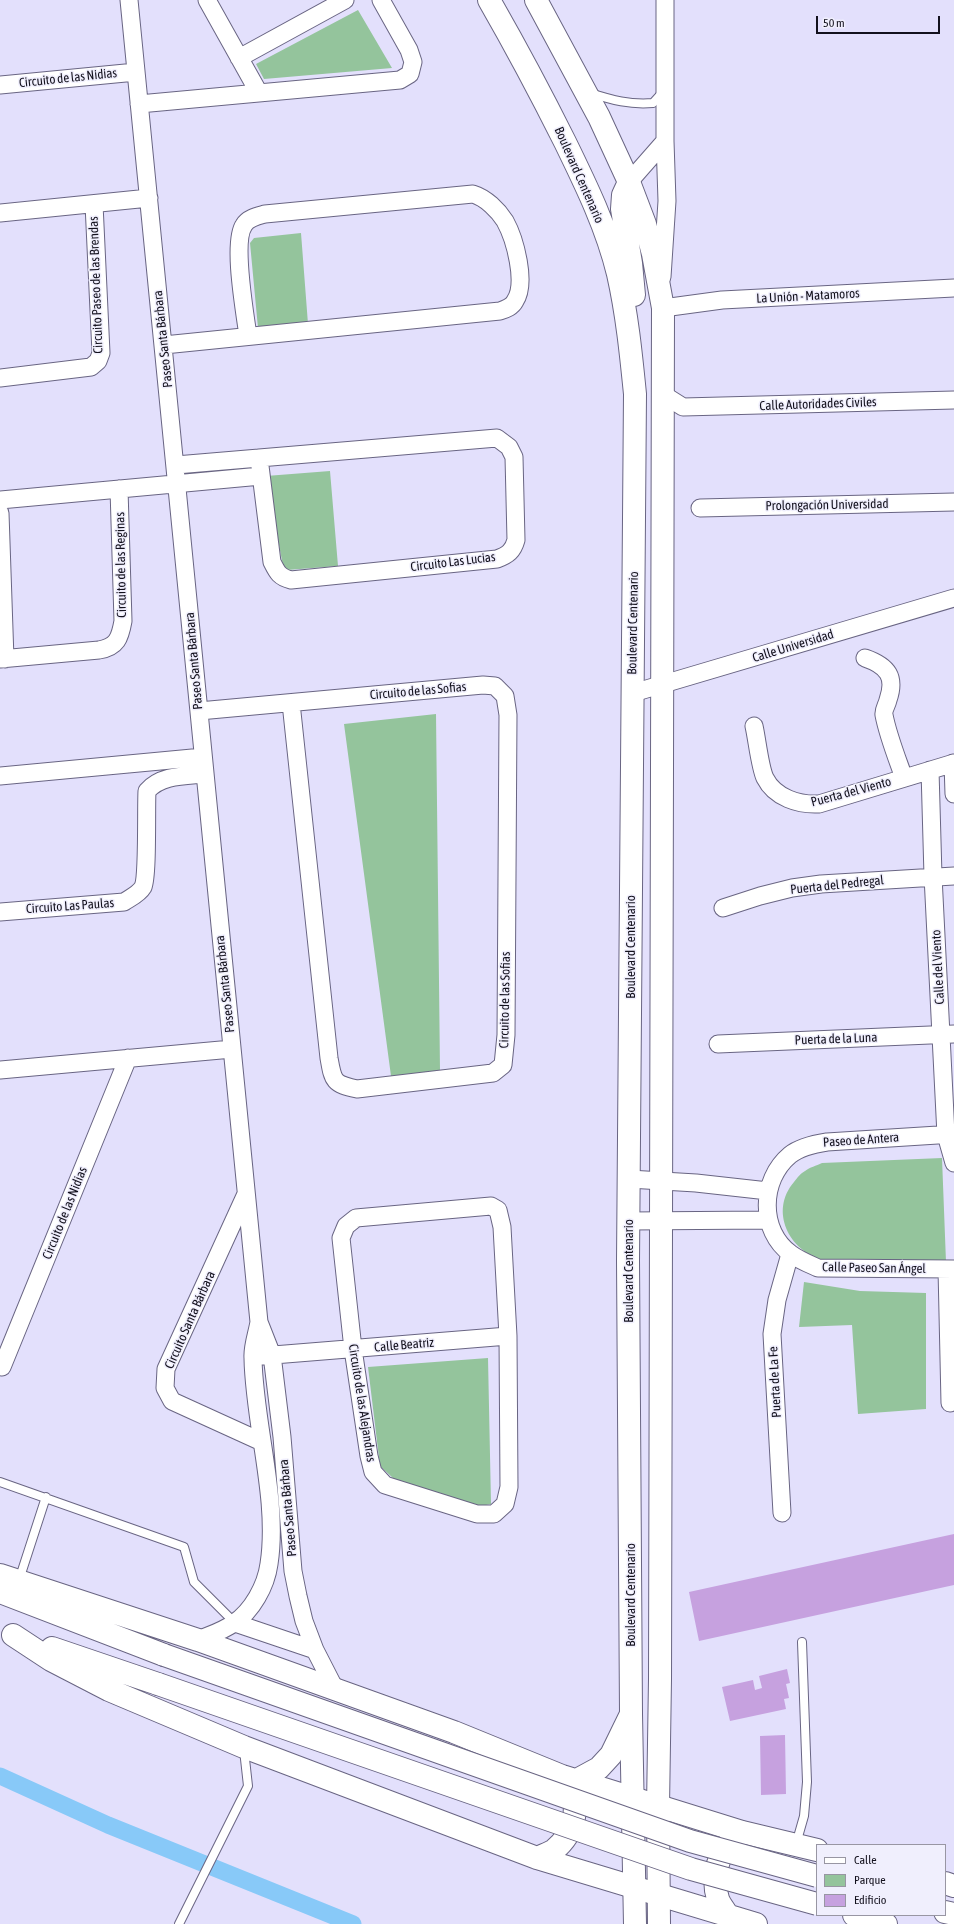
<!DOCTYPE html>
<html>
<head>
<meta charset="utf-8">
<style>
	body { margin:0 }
	#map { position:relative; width:954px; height:1924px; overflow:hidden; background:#e3e0fc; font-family:"Asap Condensed",sans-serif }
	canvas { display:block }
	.legend { position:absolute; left:816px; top:1844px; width:130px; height:72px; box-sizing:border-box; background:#f0effd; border:1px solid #9896a3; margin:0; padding:5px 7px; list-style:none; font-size:12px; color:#13111d }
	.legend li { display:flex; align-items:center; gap:8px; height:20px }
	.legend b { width:20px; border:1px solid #9896a3 }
	.scale { position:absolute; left:816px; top:16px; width:124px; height:18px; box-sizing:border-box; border:2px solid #13111d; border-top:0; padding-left:5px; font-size:12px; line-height:14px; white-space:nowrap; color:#13111d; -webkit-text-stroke:3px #f0effd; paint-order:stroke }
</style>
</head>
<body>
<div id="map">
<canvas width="954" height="1924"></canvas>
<ul class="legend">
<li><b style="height:5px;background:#fff"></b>Calle</li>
<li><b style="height:11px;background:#94c49c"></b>Parque</li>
<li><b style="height:11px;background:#c6a1df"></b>Edificio</li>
</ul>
<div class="scale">50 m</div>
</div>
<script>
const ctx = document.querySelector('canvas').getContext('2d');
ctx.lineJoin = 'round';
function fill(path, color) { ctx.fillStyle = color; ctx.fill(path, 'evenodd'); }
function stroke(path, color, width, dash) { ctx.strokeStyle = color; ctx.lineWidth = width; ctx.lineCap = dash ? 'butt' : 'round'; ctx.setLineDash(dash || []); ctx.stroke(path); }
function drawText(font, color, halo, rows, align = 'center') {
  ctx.font = font + ' "Asap Condensed",sans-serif'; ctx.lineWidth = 3; ctx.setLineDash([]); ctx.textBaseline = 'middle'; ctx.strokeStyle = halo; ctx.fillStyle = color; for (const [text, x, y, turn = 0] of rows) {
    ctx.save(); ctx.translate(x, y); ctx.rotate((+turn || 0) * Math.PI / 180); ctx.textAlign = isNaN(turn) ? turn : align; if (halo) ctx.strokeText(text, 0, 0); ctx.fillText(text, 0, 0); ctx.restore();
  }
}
fill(new Path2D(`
	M358 10 392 68 264 79 256 64Z
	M301 233 308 324 258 328 250 243 254 238Z
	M330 471 338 566 287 570 283 566 266 476Z
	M436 714 440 1071 391 1076 344 724Z
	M942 1158 946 1262 823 1260C789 1251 769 1211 794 1182 797 1178 801 1173 805 1171 810 1167 816 1166 822 1163Z
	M804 1282 860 1291 926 1293V1409L858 1414 852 1325 799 1327Z
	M488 1358 491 1504 476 1507 394 1479 380 1466 368 1367Z`), '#94c49c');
stroke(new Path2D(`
	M0 1776 108 1825 353 1924`), '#88c9f8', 17);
fill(new Path2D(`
	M954 1534V1585L699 1641 689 1592Z
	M787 1669 790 1683 786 1684 789 1698 784 1699 786 1709 730 1721 722 1687 753 1680 755 1690 762 1688 759 1676Z
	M785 1735 786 1794 761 1795 760 1736Z`), '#c6a1df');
const lane = new Path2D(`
	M590 93C612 100 630 105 653 103L664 91
	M0 1482 184 1547 194 1582 235 1623
	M19 1580 46 1497
	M796 1844 804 1816 807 1782 802 1642
	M179 1924 248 1786 244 1750`);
const street = new Path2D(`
	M129 0C173 441 215 882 259 1322L272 1355 282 1437 293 1571 298 1596 304 1621 315 1650 335 1689
	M207 0 259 93
	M239 58 345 0
	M0 85 136 72
	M139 104 400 80 410 74 413 62 409 50 381 0
	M629 182 665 141
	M0 213 149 198
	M662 277 667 201 665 141V0
	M663 308 722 300 954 288
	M164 345 500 311C506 309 512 307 515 301 527 283 515 239 505 221 498 210 486 198 473 194L265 214C258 216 248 218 244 225 232 242 245 313 248 336
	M0 378 91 367 98 361 101 353 94 204
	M664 395 683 407 954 400
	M176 465 497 438 509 447 514 457 516 540C513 551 508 555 497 559L291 580C279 577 277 572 272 562L259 458
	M0 500 261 476
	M700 508 954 502
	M0 513 5 659
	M865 658C888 666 896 677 888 700 887 705 883 710 884 715 888 736 897 758 904 778
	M0 659 99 650C117 647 120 638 123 621L119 489
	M633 693 954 598
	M199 711 483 685 495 686 505 696 508 715 506 1035 503 1065 493 1073 357 1089C333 1084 333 1081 329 1058L291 703
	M754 726C757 739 760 768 765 778 775 798 799 805 819 804L954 763
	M953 763 954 794
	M930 770 933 876 946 1135 954 1163
	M0 776 203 757
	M723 908 760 896 792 888 821 884 954 876
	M0 912 124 902C130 898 139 894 143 887 148 876 146 808 147 791 161 775 184 776 205 774
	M718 1044 954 1034
	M0 1070 232 1049
	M954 1134 827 1142C814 1144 800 1147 790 1155 760 1180 759 1231 791 1254 799 1260 809 1264 818 1268L954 1269
	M629 1179 696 1183 768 1191
	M246 1194 166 1369 165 1388 172 1401 262 1442
	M491 1206 498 1210 502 1227 508 1336 509 1487 505 1504 494 1514H477L385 1485 373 1472 369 1456 353 1349 341 1238 346 1226 356 1218Z
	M629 1221 768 1220
	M947 1269 950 1403
	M261 1356 508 1336
	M2 1367 128 1058
	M782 1513 772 1334 777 1300 790 1254
	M235 1623 315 1650
	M198 1640C210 1635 223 1631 234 1623 252 1611 266 1586 269 1564 279 1499 254 1424 253 1358 252 1347 257 1334 259 1322`);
const secondary = new Path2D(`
	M489 0C516 47 541 94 565 142 586 185 607 228 618 274 627 314 631 354 635 394L628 1260 631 1714 635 1924
	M536 0 599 117 629 182 645 224 653 254 663 308 660 1679 658 1807 659 1924
	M629 182 623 195 622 209 631 263 634 295`);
const primary = new Path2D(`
	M0 1575 198 1640 454 1732 562 1776 742 1832 817 1850
	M0 1592 164 1655
	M13 1635 51 1660 109 1690 244 1747 537 1858 756 1924
	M52 1648 158 1684
	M575 1781 599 1768 611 1755 631 1714
	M537 1858C543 1855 550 1853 554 1850 574 1834 582 1806 567 1785
	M945 1883 954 1886
	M945 1912 954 1914
	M854 1915 886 1924
	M728 1916C725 1910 720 1905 718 1899 711 1876 718 1852 736 1836`);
stroke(lane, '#696583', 10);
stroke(street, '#696583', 19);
stroke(secondary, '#696583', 24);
stroke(primary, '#696583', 24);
stroke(lane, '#fff', 8);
stroke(street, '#fff', 17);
stroke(secondary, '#fff', 22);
stroke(primary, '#fff', 22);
const primaryBridge = new Path2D(`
	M164 1655 690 1841 817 1876
	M158 1684 691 1869 817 1904`);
stroke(primaryBridge, '#696583', 24, []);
stroke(primaryBridge, '#fff', 22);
drawText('13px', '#13111d', '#f0effd', [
	["Circuito de las Nidias",68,78,-6],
	["Boulevard Centenario",579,175,66],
	["Circuito Paseo de las Brendas",96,285,-92],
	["La Unión - Matamoros",808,296,-3],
	["Paseo Santa Bárbara",163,339,-96],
	["Calle Autoridades Civiles",818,404,-2],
	["Prolongación Universidad",827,505,-1],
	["Circuito Las Lucias",453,562,-7],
	["Circuito de las Reginas",121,565,-91],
	["Boulevard Centenario",633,623,-89],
	["Calle Universidad",793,646,-17],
	["Paseo Santa Bárbara",194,661,-95],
	["Circuito de las Sofias",418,691,-5],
	["Puerta del Viento",851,792,-15],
	["Puerta del Pedregal",837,885,-6],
	["Circuito Las Paulas",70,906,-4],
	["Boulevard Centenario",631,947,-90],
	["Calle del Viento",938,967,-93],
	["Paseo Santa Bárbara",225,984,-96],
	["Circuito de las Sofias",505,1000,-89],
	["Puerta de la Luna",836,1039,-2],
	["Paseo de Antera",861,1140,-4],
	["Circuito de las Nidias",65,1213,-68],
	["Calle Paseo San Ángel",874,1268,1],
	["Boulevard Centenario",629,1271,-90],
	["Circuito Santa Bárbara",190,1320,-66],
	["Calle Beatriz",404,1345,-5],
	["Puerta de La Fe",775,1382,-93],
	["Circuito de las Alejandras",362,1403,81],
	["Paseo Santa Bárbara",288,1508,-95],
	["Boulevard Centenario",631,1595,-90]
]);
</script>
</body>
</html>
